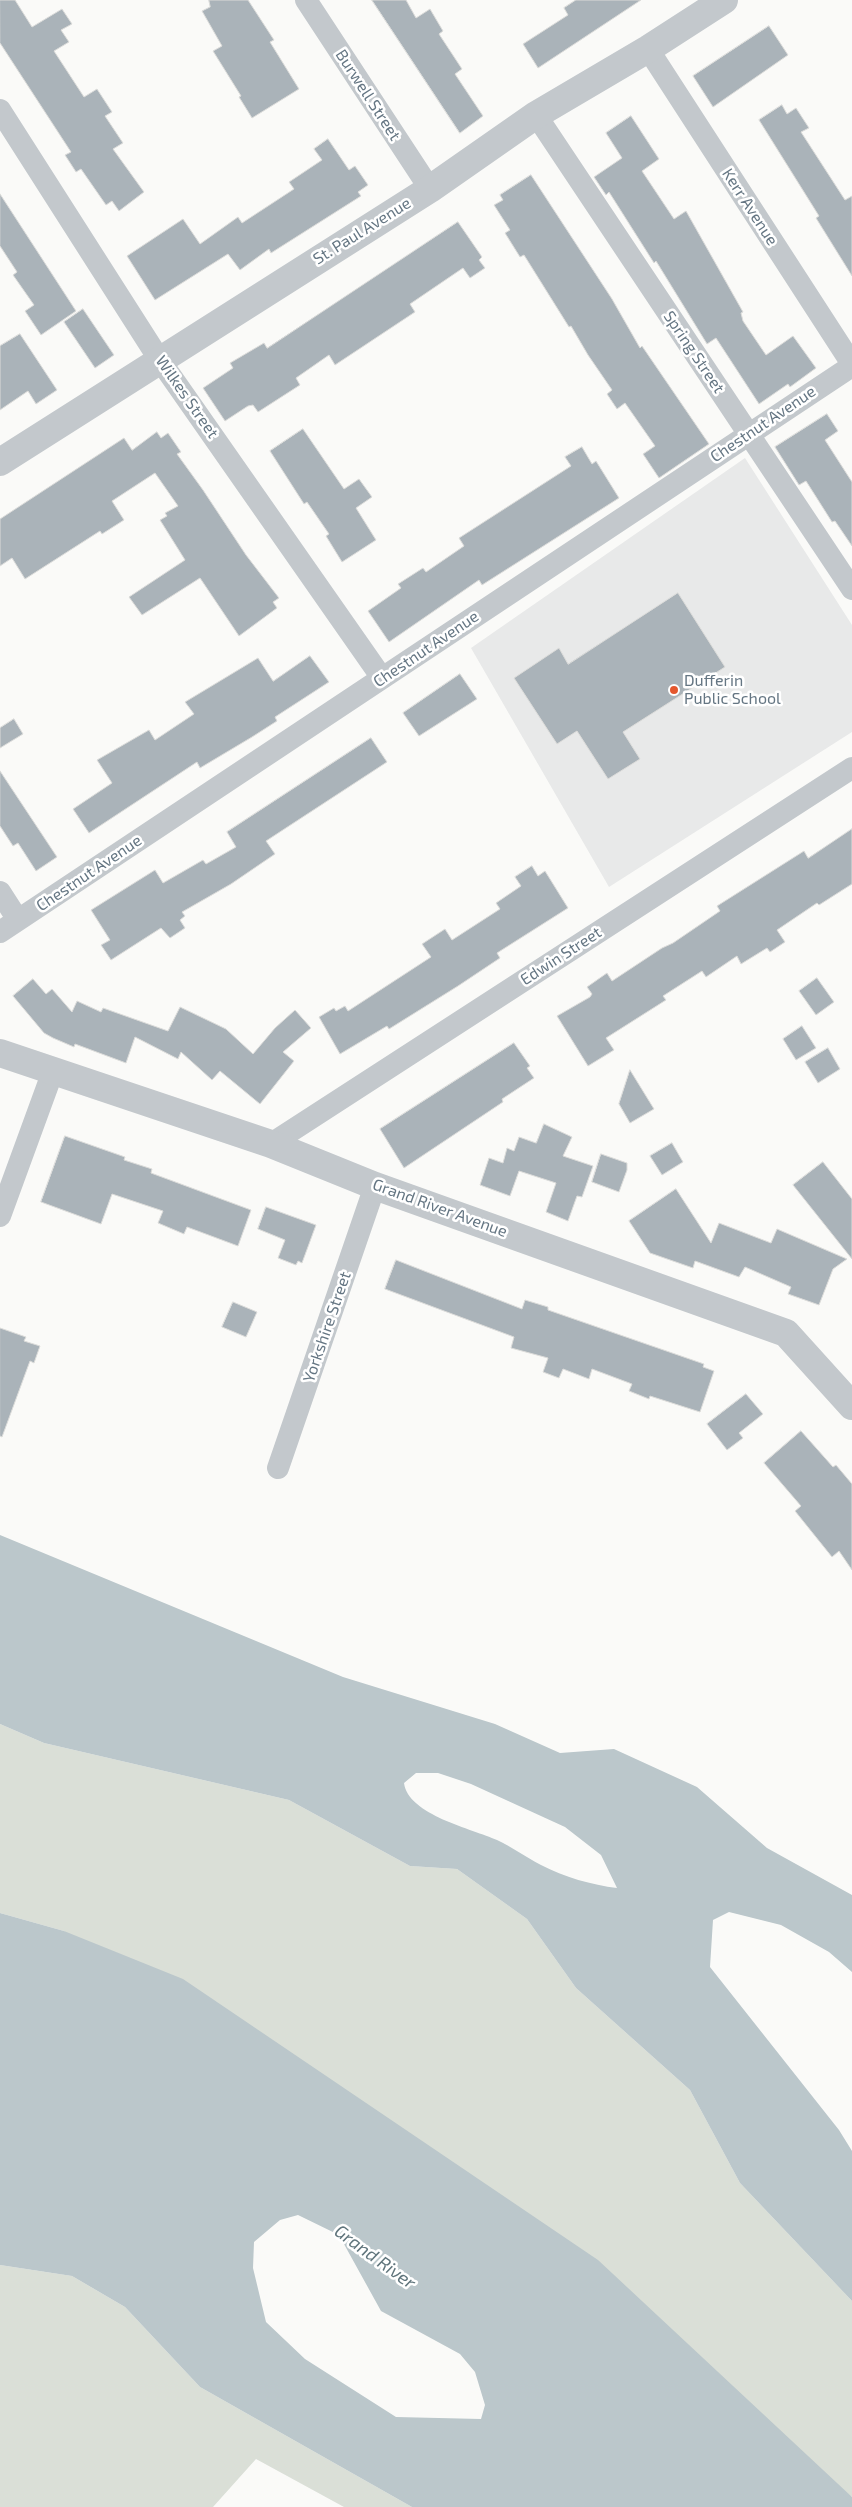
<!DOCTYPE html>
<html>
<head>
<meta charset="utf-8">
<style>
	body { margin:0 }
	canvas { display:block; background:#fafaf8 }
</style>
</head>
<body>
<canvas width="852" height="2507"></canvas>
<script>
const ctx = document.querySelector('canvas').getContext('2d');
ctx.lineJoin = 'round';
function fill(path, color) { ctx.fillStyle = color; ctx.fill(path, 'evenodd'); }
function stroke(path, color, width, dash) { ctx.strokeStyle = color; ctx.lineWidth = width; ctx.lineCap = dash ? 'butt' : 'round'; ctx.setLineDash(dash || []); ctx.stroke(path); }
function drawText(font, color, halo, rows, align = 'center') {
  ctx.font = font + ' "Exo 2",sans-serif'; ctx.lineWidth = 5; ctx.setLineDash([]); ctx.textBaseline = 'middle'; ctx.strokeStyle = halo; ctx.fillStyle = color; for (const [text, x, y, turn = 0] of rows) {
    ctx.save(); ctx.translate(x, y); ctx.rotate((+turn || 0) * Math.PI / 180); ctx.textAlign = isNaN(turn) ? turn : align; if (halo) ctx.strokeText(text, 0, 0); ctx.fillText(text, 0, 0); ctx.restore();
  }
}
fill(new Path2D(`
	M745 458 852 625V732L609 887 471 648Z`), '#e8e9e9');
fill(new Path2D(`
	M0 1724 44 1743 289 1800 410 1866 457 1869 527 1919 576 1988 690 2090 740 2183 852 2301V2497L64 1931 0 1913Z
	M0 2265 72 2276 125 2307 200 2387 412 2507H344L256 2459 213 2507H0Z`), '#dadfd7');
fill(new Path2D(`
	M0 1535 343 1677 495 1724 560 1753 614 1749 697 1787 767 1848 852 1895V1972L829 1952 781 1925 729 1912 713 1920 710 1967 839 2130 852 2151V2301L740 2183 690 2090 576 1988 527 1919 457 1869 410 1866 289 1800 44 1743 0 1724ZM416 1773H438L471 1784 565 1827 601 1855 617 1888C592 1885 564 1877 541 1865 526 1857 512 1847 497 1840 473 1829 408 1815 404 1783Z
	M0 1913 64 1931 183 1979 598 2260 852 2497V2507H412L200 2387 125 2307 72 2276 0 2265ZM298 2215 339 2235 381 2311 460 2354 475 2372 485 2405 481 2419 396 2417 305 2359 266 2322 253 2268 254 2242 280 2220Z`), '#bbc7cb');
const building = new Path2D(`
	M0 0H15L32 27 62 9 72 24 61 30 69 42 54 51 84 97 97 89 112 112 105 116 123 143 113 149 144 192 119 211 112 201 106 205 81 169 76 172 65 155 71 152 0 43Z
	M209 0H248L274 40 270 42 299 89 252 118 239 97 241 96 213 51 222 46 202 11 210 7Z
	M372 0H406L416 18 430 9 443 31 439 34 462 69 455 74 483 116 460 133Z
	M576 0H641L538 68 523 44 568 15 564 8Z
	M769 26 788 55 713 107 693 76Z
	M782 105 787 114 796 108 809 128 801 132 845 200 852 196V276L816 218 819 216 759 120Z
	M631 116 659 159 642 171 674 219 686 211 743 312 741 313 743 321 766 355 793 336 816 368 790 387 788 384 759 404 716 338 707 344 656 261 654 263 609 192 606 195 594 177 622 158 606 133Z
	M328 139 349 170 355 166 368 185 358 192 361 196 271 253 269 249 240 270 228 254 155 300 127 256 183 219 200 244 238 217 242 223 294 189 289 182 322 160 314 149Z
	M531 175 612 299 640 348 642 346 709 444 659 478 643 454 655 446 625 403 617 409 607 394 612 390 588 355 571 326 569 327 524 255 520 257 505 233 510 230 494 205 503 200 500 195Z
	M0 194 76 311 41 335 25 311 34 305 13 275 17 272 0 246Z
	M458 222 482 257 479 260 485 268 470 278 463 268 410 304 415 312 335 365 329 355 296 378 300 385 258 412 253 405 248 406 225 421 203 388 233 368 230 363 264 343 267 348Z
	M83 309 114 355 95 368 64 322Z
	M20 334 57 390 36 404 28 391 0 410V346Z
	M827 414 838 431 825 440 852 482V546L835 521 832 522 806 481 799 485 775 447Z
	M303 429 344 489 359 479 372 497 356 508 376 540 342 562 326 536 329 534 307 502 304 504 270 451Z
	M157 432 161 438 168 433 181 452 177 454 203 490 246 555 279 598 273 602 277 608 239 636 200 578 142 615 129 597 185 560 160 520 167 516 165 513 178 506 155 473 112 501 124 520 102 534 100 531 25 579 12 558 0 566V519L124 438 132 450Z
	M582 447 592 464 596 461 619 498 482 585 479 580 389 642 368 611 401 588 398 584 423 568 426 572 464 546 459 538 571 466 565 457Z
	M678 593 725 667 623 732 640 759 608 779 577 731 557 744 514 678 559 648 568 664Z
	M310 656 329 682 275 717 277 721 252 737 200 768 197 762 89 833 73 809 112 783 97 760 149 730 155 740 194 714 185 702 258 658 273 681Z
	M460 674 477 699 419 736 403 713Z
	M14 719 23 734 0 748V728Z
	M371 738 387 762 266 841 275 854 231 884 182 912 185 916 180 920 185 928 170 938 161 928 111 960 101 945 110 940 91 910 155 870 163 883 203 860 206 864 236 847 227 832Z
	M0 771 57 857 36 871 18 843 13 846 0 826Z
	M852 829V884L819 905 817 903 777 930 785 942 770 952 767 948 741 964 737 956 706 977 702 971 663 996 666 1000 606 1038 614 1050 588 1066 557 1016 590 997 592 994 587 987 607 973 612 981 662 948 673 943 720 911 717 906 804 851 808 858Z
	M532 866 538 876 545 871 568 908 497 953 500 958 458 986 389 1029 387 1026 340 1054 319 1017 334 1008 336 1011 345 1006 348 1011 431 957 422 944 445 929 452 940 500 909 496 903 521 886 515 877Z
	M817 978 834 1002 816 1015 799 991Z
	M33 979 46 994 52 989 72 1012 77 1001 101 1012 103 1008 168 1031 180 1007 226 1029 253 1054 275 1028 295 1010 311 1028 283 1052 294 1061 260 1104 220 1071 212 1080 181 1052 178 1059 135 1037 126 1063 75 1044 74 1047 53 1038 44 1033 13 996Z
	M802 1026 816 1048 796 1060 783 1039Z
	M514 1043 530 1066 527 1068 534 1078 502 1099 503 1102 404 1168 380 1129Z
	M828 1048 840 1069 818 1083 805 1062Z
	M630 1070 654 1109 630 1123 619 1104Z
	M544 1124 572 1137 563 1156 593 1166 582 1197 577 1196 568 1221 546 1212 556 1183 519 1171 510 1196 480 1185 489 1158 503 1163 507 1148 514 1151 519 1137 536 1143Z
	M65 1136 125 1157 124 1160 152 1169 151 1173 251 1210 238 1246 187 1227 184 1234 158 1223 163 1211 112 1194 101 1224 41 1202Z
	M672 1143 683 1162 662 1175 650 1156Z
	M601 1154 627 1163V1170L619 1192 592 1182Z
	M823 1162 852 1199V1259L793 1185Z
	M676 1189 711 1243 719 1223 771 1243 777 1229 847 1259 833 1269 819 1305 788 1294 791 1287 745 1267 739 1277 695 1261 693 1268 650 1253 629 1221Z
	M266 1207 316 1225 302 1263 298 1261 296 1265 278 1258 285 1240 258 1229Z
	M396 1260 522 1309 525 1300 548 1307V1310L704 1364 703 1367 714 1371 700 1412 650 1396 649 1399 629 1391 632 1384 592 1369 589 1379 563 1369 559 1378 543 1372 548 1358 511 1348 514 1337 385 1289Z
	M233 1302 257 1312 246 1337 222 1327Z
	M0 1328 26 1337 24 1341 40 1346 34 1363 30 1361 2 1437 0 1436Z
	M746 1394 763 1414 739 1433 743 1438 727 1450 707 1424Z
	M801 1431 833 1467 836 1465 852 1484V1570L839 1551 832 1557 795 1511 801 1506 764 1463Z`);
fill(building, '#aab3b9');
stroke(building, '#dcdcda', 1);
stroke(new Path2D(`
	M306 0 430 189
	M648 49 852 364
	M0 110 159 359 382 678
	M536 115 852 589
	M0 892 18 920
	M0 932 852 366
	M271 1144 852 768
	M0 1216 53 1071
	M278 1468 375 1186`), '#c3c8cc', 22);
stroke(new Path2D(`
	M0 462 430 189 536 115 648 49 724 0
	M0 1053 271 1144 375 1186 786 1333 852 1406`), '#c3c8cc', 28);
for (const [x, y, r, color] of [
	[674,690,5,"#e4572e"]
]) { const dot = new Path2D(); dot.arc(x, y, r, 0, 2 * Math.PI); ctx.fillStyle = color; ctx.fill(dot); stroke(dot, '#fff', 2); }
drawText('16px', '#657683', '#fff', [
	["Burwell Street",368,95,57],
	["Kerr Avenue",750,207,57],
	["St. Paul Avenue",362,231,-32],
	["Spring Street",694,352,56],
	["Wilkes Street",187,397,55],
	["Chestnut Avenue",763,424,-34],
	["Chestnut Avenue",426,649,-34],
	["Chestnut Avenue",89,873,-34],
	["Edwin Street",561,956,-33],
	["Grand River Avenue",440,1208,20],
	["Yorkshire Street",327,1327,-71]
]);
drawText('16px', '#657683', '#fff', [
	["Dufferin",684,681],
	["Public School",684,699]
], 'left');
drawText('italic 18px', '#60757c', '#fff', [
	["Grand River",375,2257,36]
]);
</script>
</body>
</html>
